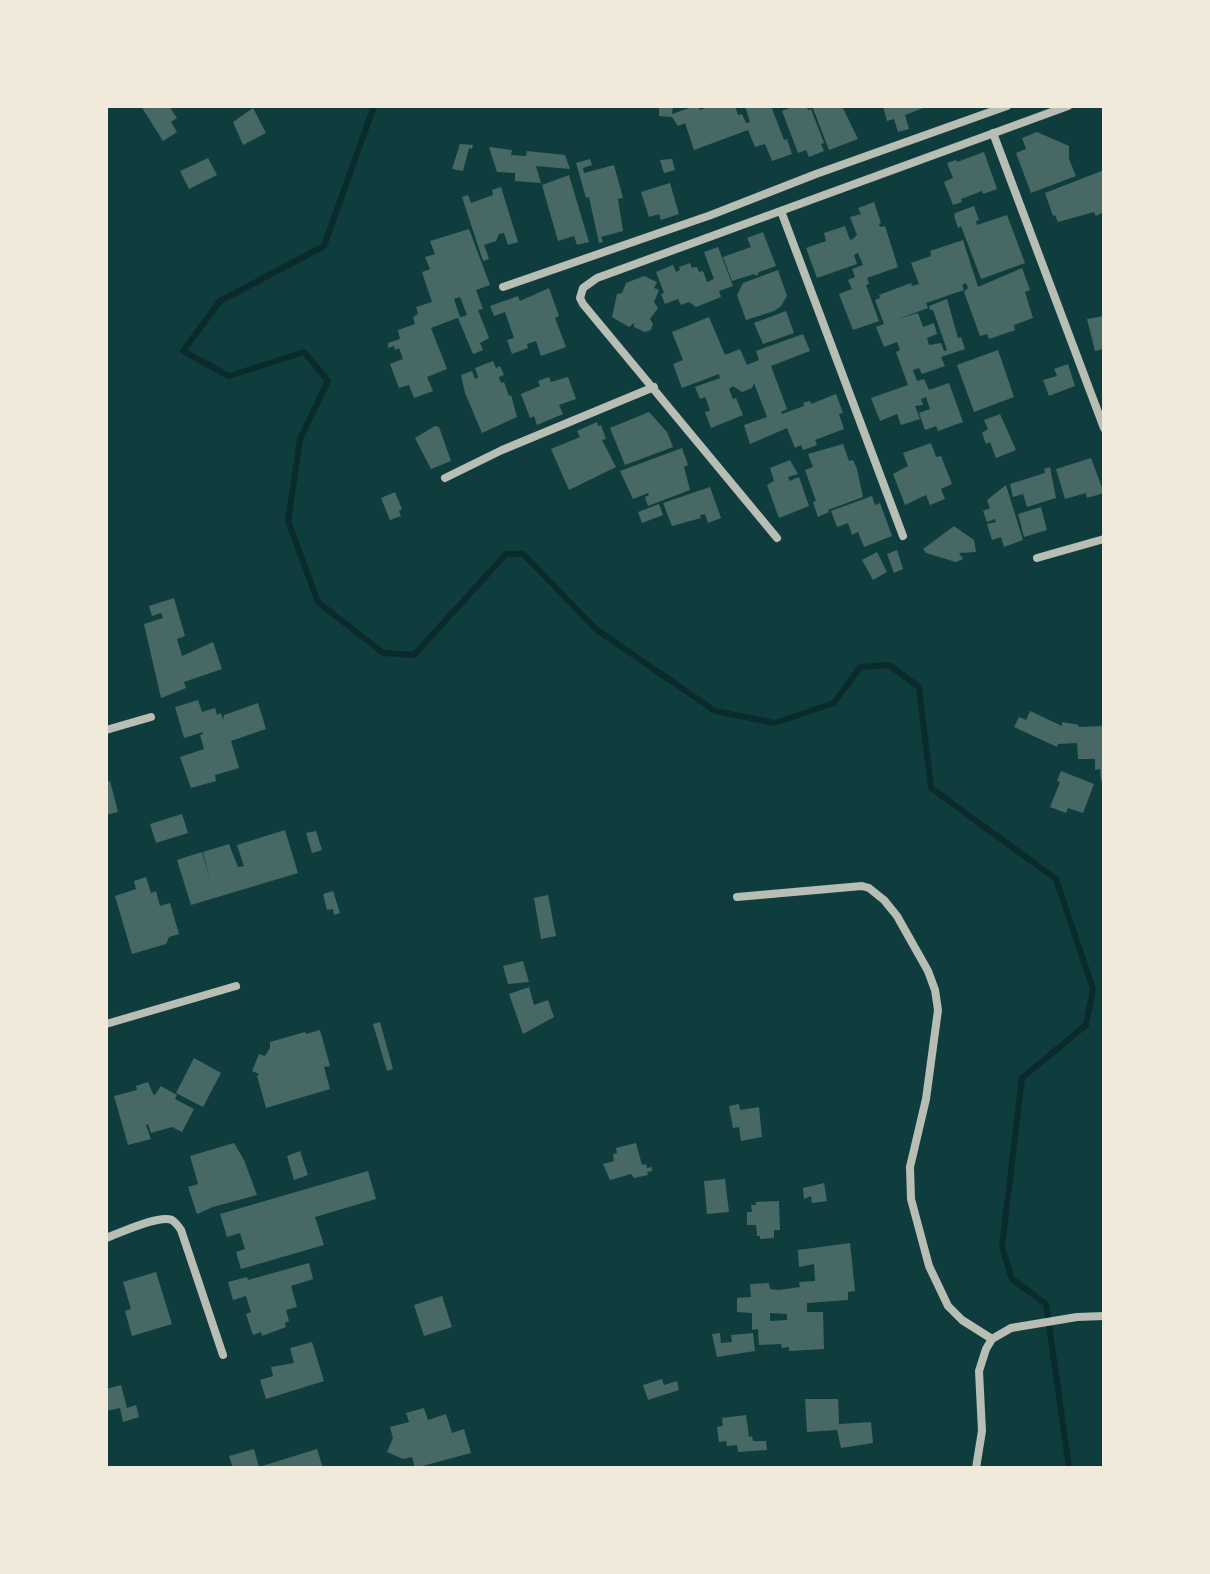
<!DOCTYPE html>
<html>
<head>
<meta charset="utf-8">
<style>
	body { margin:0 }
	#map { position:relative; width:1210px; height:1574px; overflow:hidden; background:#0f3d3e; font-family:"IBM Plex Sans",sans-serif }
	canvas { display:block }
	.frame { position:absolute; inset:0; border:108px solid #f1e9da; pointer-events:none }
</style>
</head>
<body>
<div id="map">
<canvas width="1210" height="1574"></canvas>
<div class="frame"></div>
</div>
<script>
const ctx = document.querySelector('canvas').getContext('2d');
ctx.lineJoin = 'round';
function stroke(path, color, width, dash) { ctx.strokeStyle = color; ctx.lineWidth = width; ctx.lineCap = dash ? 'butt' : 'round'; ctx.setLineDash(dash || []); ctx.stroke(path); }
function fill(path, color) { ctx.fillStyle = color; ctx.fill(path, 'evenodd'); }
stroke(new Path2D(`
	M374 106 324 246 220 301 183 351 229 376 304 352 328 381 300 439 288 521 318 602 383 653 414 655 506 554H523L597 630 715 711 775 723 834 703 860 667 889 665 919 687 931 788 1056 879 1093 989 1086 1025 1022 1078 1002 1247 1012 1279 1046 1304 1069 1468`), '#0a2a2b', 6);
fill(new Path2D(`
	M141 106H169L177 118 171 122 177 132 163 141Z
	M659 106H673L672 114 695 106H698L700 110 710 106H735L738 115 742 114 746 123 750 122 745 106H771L784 140 787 139 792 154 772 161 765 144 755 147 748 130 694 150 685 123 678 126 672 117 659 116Z
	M795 106H806L808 110 811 109 824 143 821 144 824 151 809 157 806 150 798 153 782 111Z
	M812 106H842L858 139 829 150Z
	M883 106H926V107L905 115 909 129 898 132 894 119 887 121Z
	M253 108 266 133 243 145 233 122Z
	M1037 132 1069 146V159L1076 176 1031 193 1016 153 1026 149 1022 138Z
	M460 144 473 145 472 149 469 148 463 171 452 169Z
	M489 147 512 150 511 155 526 156 527 151 565 155 570 169 536 166 541 183 515 181V173L497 172Z
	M984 152 997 189 983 194 982 191 961 199 962 202 953 205 944 182 953 178 947 163 956 160 957 162Z
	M208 158 217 175 189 189 180 171Z
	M590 159 592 165 583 168 584 173 614 165 623 198 618 199 623 231 601 237 603 242 599 243 589 197 586 198 576 163Z
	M672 159 675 170 664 173 660 160Z
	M1104 170V212L1096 216 1094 212 1058 222 1055 215 1053 216 1045 193Z
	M569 175 589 242 577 245 574 236 558 241 542 185Z
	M670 183 679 214 661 220 659 214 649 217 641 192Z
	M501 187 518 242 508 245 504 233 499 234 496 241 484 245 489 259 483 261 462 197 468 195 471 203 493 195 492 190Z
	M874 202 881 223 879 224 880 227 885 226 898 267 867 278 869 284 866 285 879 321 853 330 839 294 852 289 848 280 855 277 852 269 863 265 858 253 854 255 857 264 817 278 806 248 826 241 824 233 845 226 850 240 853 239 857 235 850 217 861 214 858 208Z
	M974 206 979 220 976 221 977 225 1007 215 1025 263 981 279 961 226 958 228 954 216 955 213Z
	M469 229 490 285 476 290 483 309 478 310 489 338 480 343 483 350 473 354 458 318 467 315 460 297 454 299 460 317 431 328 447 369 427 377 433 391 414 398 409 385 399 388 390 364 403 359 399 348 395 350 394 346 388 348V343L400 339 398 330 415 324 413 317 418 314 416 307 432 302 422 272 430 269 425 257 435 254 430 241Z
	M763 232 776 266 759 272 757 276 754 274 732 281 723 257 751 247 747 238Z
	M963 240 978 287 1022 268 1030 290 1025 292 1033 318 1014 325 1015 330 989 339 987 334 980 336 964 292 968 288 966 283 962 285 964 290 926 303 928 308 898 319 918 313 923 327 934 323 937 334 927 338 929 345 941 343 944 351 947 350 933 310H930L929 306 947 299 958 338 961 337 965 349 941 357 945 366 922 374 919 368 913 370 917 381 924 379 929 390 949 383 963 422 938 431 936 426 925 430 919 413 930 409 926 397 921 399 923 405 915 406 920 419 901 425 897 414 880 421 871 398 908 385 896 352 900 350 897 342 884 347 876 327 884 324 875 300 880 298 879 295 911 283 912 286 919 284 911 263 931 256 930 251Z
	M718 247 733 286 719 291 721 297 696 307 689 302 681 305 678 299 665 304 661 294 664 293 656 272 673 265 676 272 680 270 679 267 690 263 692 268 697 267 699 272 703 271 707 282 714 279 704 252Z
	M778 270 787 296 781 306 774 311 746 320 737 295 743 283Z
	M644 276 657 282 654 288 659 290 654 302 658 308 650 319 653 324 651 330 645 332 634 327V323L629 327 612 317 617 294 622 293 626 283Z
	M549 288 559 316 555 318 566 347 541 356 536 341 527 344 528 348 512 354 507 340 514 338 505 312 494 316 490 306 518 296 520 301Z
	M786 311 794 333 763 344 754 323Z
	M1104 316V349L1095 351 1087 319Z
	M709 317 725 355 740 349 747 365 759 360 756 351 803 334 810 351 771 366 787 409 781 412 782 414 804 406 803 403 810 401 811 404 836 394 843 413 839 414 844 429 815 440 817 445 803 450 801 445 795 448 787 428 750 444 744 425 767 417 754 383 752 388 742 392 733 386 729 389 733 399 736 398 743 415 711 428 705 412 710 411 707 401 705 397 700 399 695 387 720 378 719 374 682 388 673 364 683 360 672 332Z
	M998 350 1014 397 974 412 957 365Z
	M493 361 496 368 500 366 504 375 499 377 501 383 504 382 509 396 511 395 517 417 482 433 465 393 461 375 472 371 475 379 478 377 475 368Z
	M1068 364 1075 386 1049 396 1043 380 1057 376 1054 369Z
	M549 377 551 382 568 377 576 399 559 405 563 414 537 425 534 416 530 418 521 394 540 386 538 381Z
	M649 412 667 432 673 447 625 465 610 428Z
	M1000 414 1016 450 996 458 990 442 986 444 982 433 988 429 984 420Z
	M597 422 598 426 601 425 606 439 602 440 616 467 569 490 551 449 580 437 577 431Z
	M435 426 439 427 451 461 431 469 415 438Z
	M931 443 936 457 941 456 952 484 941 489 945 499 930 505 926 495 905 505 893 474 908 466 903 453Z
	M843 444 849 461 853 460 857 469 863 497 828 510 829 512 818 517 813 502 816 501 805 470 813 467 808 454Z
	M682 448 688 465 684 467 690 490 648 506 645 497 649 495 648 493 633 499 620 471Z
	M1091 458 1104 493 1087 498 1086 493 1065 499 1056 469Z
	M790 460 798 474 788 477 790 481 799 477 809 506 779 518 767 485 774 481 770 468Z
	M1050 467 1056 498 1027 507 1023 494 1013 497 1010 484 1045 473 1044 469Z
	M1006 485 1023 540 1004 547 1001 537 992 540 987 524 996 522 995 519 987 522 983 511 990 508 987 500Z
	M710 487 721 518 708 523 705 514 700 515 701 518 672 526 663 503Z
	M395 492 402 509 399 511 401 516 390 520 381 498Z
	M872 496 875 505 880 503 892 536 864 547 858 532 852 535 848 523 837 527 831 511Z
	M659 504 663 515 642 523 638 512Z
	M1041 507 1047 530 1024 537 1018 514Z
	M954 526 974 540 976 552 959 553 963 559 956 562 926 553 923 549Z
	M897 550 903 569 894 573 887 554Z
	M877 552 887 572 873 580 862 560Z
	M174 598 185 636 177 639 182 656 213 642 222 669 184 682 186 688 161 698 144 624 163 618 161 613 152 616 149 606Z
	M198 700 202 712 215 708 217 715 221 713 223 720 224 715 258 703 266 729 231 741 239 768 215 775 216 781 191 788 180 757 204 749 200 735 203 734V732L184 738 175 707Z
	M1030 711 1062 726V722L1079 725 1078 727 1104 726V780L1101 781 1100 769 1095 770V759H1078L1077 743 1058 744 1057 747 1014 727 1019 717 1026 720Z
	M1061 771 1094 784 1083 813 1068 808 1066 813 1050 807 1060 782 1057 781Z
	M110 781 118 812 106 815V782Z
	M182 814 188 833 156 843 150 824Z
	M285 830 298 873 191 905 177 860 202 852 210 879 203 852 229 844 238 867 244 866 237 845Z
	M316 831 322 850 312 853 306 833Z
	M146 877 151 893 156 891 160 906 170 903 179 934 169 937 166 944 132 954 115 896 136 889 134 881Z
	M333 891 340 913 334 915 333 909 327 910 323 894Z
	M548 895 556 936 541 939 534 898Z
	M523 961 529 982 508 984 503 966Z
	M529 987 534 1005 548 1000 554 1017 523 1034 509 994Z
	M380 1022 393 1069 387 1071 373 1024Z
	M320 1030 330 1066 324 1067 330 1089 266 1108 257 1076 259 1074 252 1071 259 1054 265 1056 270 1048V1042L305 1032 306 1034Z
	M194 1058 221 1073 203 1107 176 1093Z
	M148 1082 154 1096 161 1086 177 1095 175 1099 194 1109 182 1132 172 1127 151 1133 148 1124 146 1125 151 1139 128 1145 114 1096 137 1090 136 1086Z
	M739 1104 740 1110 759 1107 762 1137 741 1141 739 1127 733 1128 729 1106Z
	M234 1143 244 1160 257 1195 213 1207 197 1214 188 1187 198 1184 190 1156Z
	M636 1143 642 1165 646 1164 647 1168 652 1167V1171L647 1172 648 1175 634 1178 631 1174 610 1180 603 1164 614 1161 613 1154 617 1153 616 1148Z
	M300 1151 308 1175 294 1180 287 1156Z
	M368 1171 376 1199 315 1217 324 1245 241 1269 236 1252 245 1249 240 1233 227 1237 220 1214Z
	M725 1179 729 1212 707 1214 704 1181Z
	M824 1183 827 1201 812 1203 811 1196 804 1199 803 1188Z
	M779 1201 780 1230H774V1238L760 1239V1236H757L756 1225H747V1212H752L751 1205H756V1202Z
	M850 1243 855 1291 848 1292V1300L807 1303V1312H823L824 1349 789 1351V1347L782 1348 781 1344 759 1345 758 1329 752 1330V1313L737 1312V1298L751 1297 750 1284 769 1283 770 1289 779 1290 800 1287 799 1282 815 1281 814 1264 799 1267 798 1250ZM770 1313 787 1314V1320L770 1321Z
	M309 1263 313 1279 291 1286 297 1307 286 1310 289 1321 285 1323 286 1327 262 1336 261 1332 253 1335 246 1314 251 1312 246 1296 233 1300 228 1282 247 1277 248 1280Z
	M156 1272 172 1324 132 1336 125 1311 131 1309 123 1282Z
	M442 1296 452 1327 424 1336 414 1305Z
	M720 1333 721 1343 732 1342 731 1335 753 1333 755 1351 717 1357 712 1334Z
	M312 1342 324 1381 266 1399 260 1380 273 1376 271 1367 294 1363 290 1348Z
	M662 1379 664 1385 677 1381 679 1390 648 1400 643 1385Z
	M121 1385 127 1408 136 1405 139 1417 123 1422 120 1408 106 1411V1389Z
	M805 1399H838L839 1424 871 1422 873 1443 841 1448 837 1430 807 1432Z
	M424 1408 428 1420 446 1414 452 1433 464 1429 471 1453 415 1468 412 1457 403 1459 387 1452 393 1438 390 1427 409 1422 406 1413Z
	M746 1415 749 1437 752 1436 753 1441H766L767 1450 738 1452 737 1445 727 1446 726 1441 719 1442 717 1427 723 1426 722 1418Z
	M254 1449 259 1467 317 1449 323 1468H233L229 1456Z`), '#486865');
stroke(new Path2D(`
	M993 133 1104 428
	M781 211 903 536
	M503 287 711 215 816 174 1007 106
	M445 478 502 450 654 387
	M777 538 583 304 580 298 583 288 597 278 1068 106
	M1037 558 1104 539
	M106 730 151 717
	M737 897 862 886 869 888 884 900 897 916 928 971 935 990 938 1010 926 1099 910 1167 911 1199 929 1266 948 1306 962 1320 992 1339
	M106 1024 236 986
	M106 1238C120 1233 159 1214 172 1220 175 1222 179 1227 181 1230L223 1355
	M976 1468 982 1431 979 1371 986 1349 992 1339 1011 1328 1077 1317 1104 1316`), '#b8beb3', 8);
</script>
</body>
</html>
